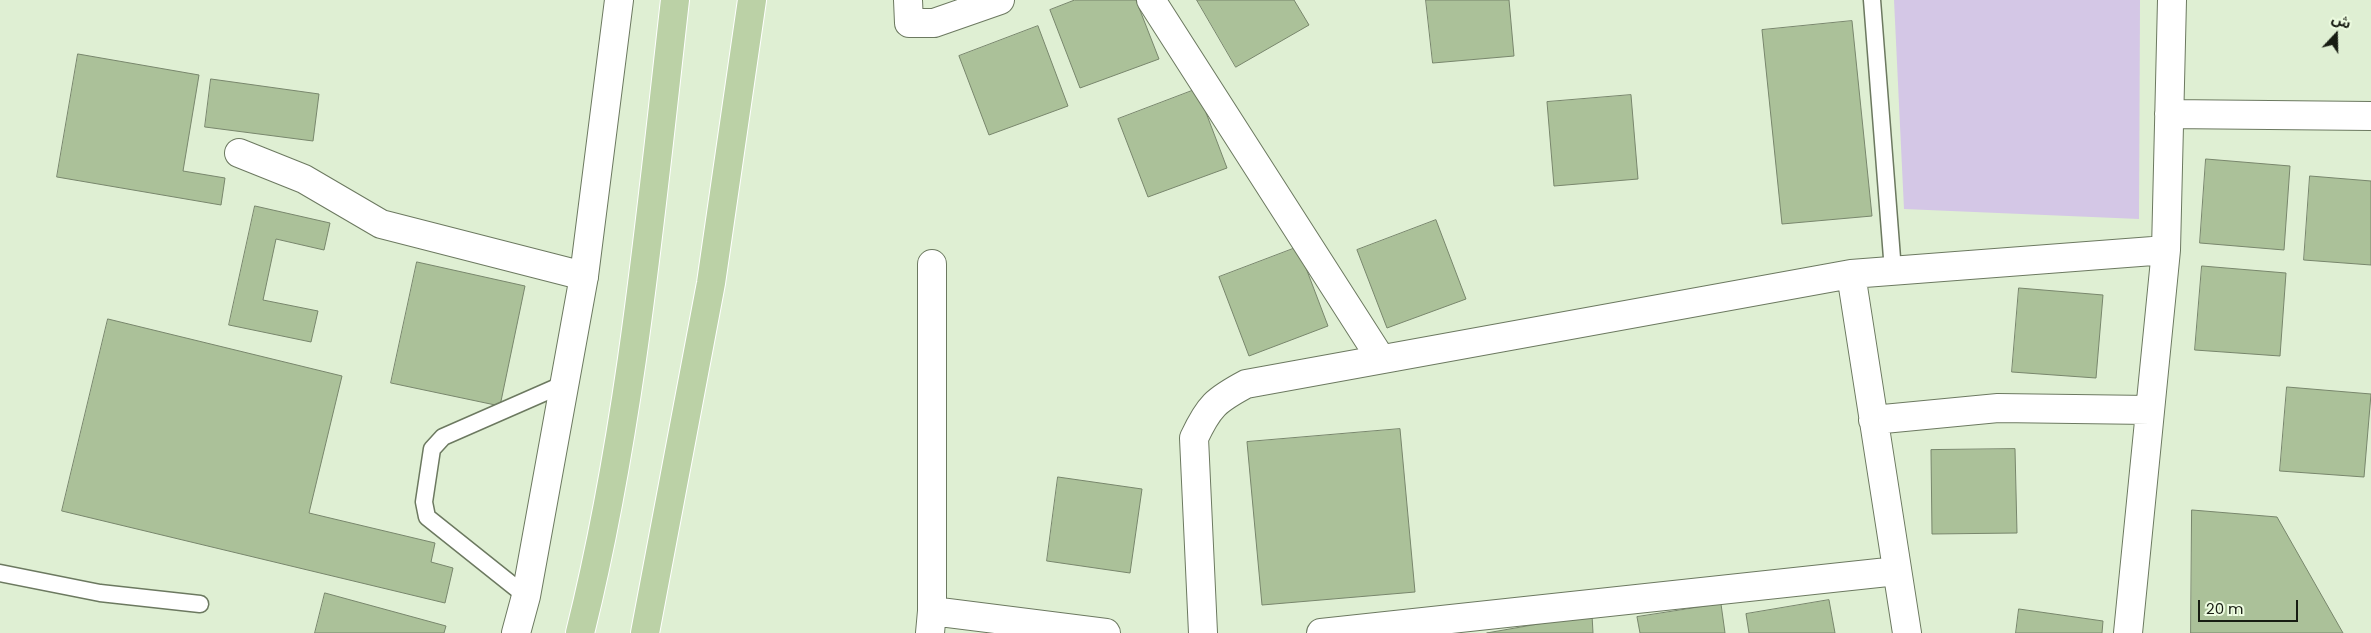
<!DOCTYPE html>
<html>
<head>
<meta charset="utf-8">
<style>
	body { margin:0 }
	#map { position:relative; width:2371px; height:633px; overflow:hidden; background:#dfefd3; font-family:Poppins,"Noto Sans Arabic",sans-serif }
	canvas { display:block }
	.north { position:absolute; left:2311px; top:10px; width:50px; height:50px; -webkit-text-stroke:4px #edfce0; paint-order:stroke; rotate:21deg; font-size:14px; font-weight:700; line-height:20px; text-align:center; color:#171c12 }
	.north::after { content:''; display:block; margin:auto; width:18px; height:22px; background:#171c12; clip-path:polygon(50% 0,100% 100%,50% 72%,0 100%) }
	.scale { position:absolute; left:2198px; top:600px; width:100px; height:22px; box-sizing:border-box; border:2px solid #171c12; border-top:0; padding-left:6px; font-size:15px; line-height:18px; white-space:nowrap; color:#171c12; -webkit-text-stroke:4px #edfce0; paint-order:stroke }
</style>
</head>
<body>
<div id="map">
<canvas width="2371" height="633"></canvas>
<div class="north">ش</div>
<div class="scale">20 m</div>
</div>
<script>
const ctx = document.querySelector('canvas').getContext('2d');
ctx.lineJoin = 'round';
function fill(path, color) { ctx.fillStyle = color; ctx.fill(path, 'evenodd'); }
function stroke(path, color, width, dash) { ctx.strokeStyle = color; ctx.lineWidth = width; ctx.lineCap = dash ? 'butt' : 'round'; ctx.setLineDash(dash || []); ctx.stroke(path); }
fill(new Path2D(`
	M1894 0H2140L2139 219 1904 209Z`), '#d4c7e6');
const building = new Path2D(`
	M1075 0H1136L1159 59 1080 88 1050 10Z
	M1197 0H1294L1309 25 1236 67Z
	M1426 0H1509L1514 56 1433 63Z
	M1852 21 1872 216 1782 224 1762 30Z
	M1038 26 1068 106 989 135 959 56Z
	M78 54 199 75 183 171 225 178 221 205 57 177Z
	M211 79 319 94 313 141 205 127Z
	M1197 89 1227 168 1148 197 1118 119Z
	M1631 95 1638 179 1554 186 1547 102Z
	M2206 159 2290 166 2284 250 2200 243Z
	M2310 176 2371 181V265L2304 260Z
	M255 206 330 223 324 250 276 239 263 300 318 311 311 342 229 325Z
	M1436 220 1466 299 1387 328 1357 250Z
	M1298 247 1328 326 1249 356 1219 277Z
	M417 262 525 286 500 406 391 383Z
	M2202 266 2286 273 2280 356 2195 350Z
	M2019 288 2103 295 2096 378 2012 372Z
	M108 319 342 376 309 513 435 543 431 562 453 568 445 603 62 511Z
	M2287 387 2371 394 2364 477 2280 471Z
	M1400 429 1415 592 1262 605 1247 442Z
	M2015 449 2017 533 1932 534 1931 450Z
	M1058 477 1142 489 1130 573 1047 561Z
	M2192 510 2277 517 2343 633H2191Z
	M325 593 446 626 444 633H315Z
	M1829 600 1835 633H1749L1746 614Z
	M1721 604 1725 633H1640L1637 617Z
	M2019 609 2103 621 2102 633H2016Z
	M1592 615 1593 633H1487Z`);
fill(building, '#abc199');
stroke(building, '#78866c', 1);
const service = new Path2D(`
	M1872 0 1893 271
	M0 573 100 593 200 604
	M526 596 427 517 424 502 432 449 443 437 564 384`);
const minor = new Path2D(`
	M908 0 909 23H934L1000 0
	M1151 0 1381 359
	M2169 114 2371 116
	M239 153 304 179 381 224 584 276
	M1851 274 1907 633
	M1873 420 1998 408 2150 410
	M932 611 1106 633
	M930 633 932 611V264
	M1203 633 1194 438C1209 406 1216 400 1246 384L1851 274 2166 250
	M1321 633 1897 571
	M2128 633 2166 250 2172 0`);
const tertiary = new Path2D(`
	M516 633 526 596 584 276 619 0`);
const primary = new Path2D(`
	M580 633C631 428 651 210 675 0
	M645 633 711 283 752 0`);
stroke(service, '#6c7960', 19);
stroke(minor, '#6c7960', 30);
stroke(tertiary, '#6c7960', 30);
stroke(primary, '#fff', 30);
stroke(service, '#fff', 16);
stroke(minor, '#fff', 28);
stroke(tertiary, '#fff', 28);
stroke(primary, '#bbd1a6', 28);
</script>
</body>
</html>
